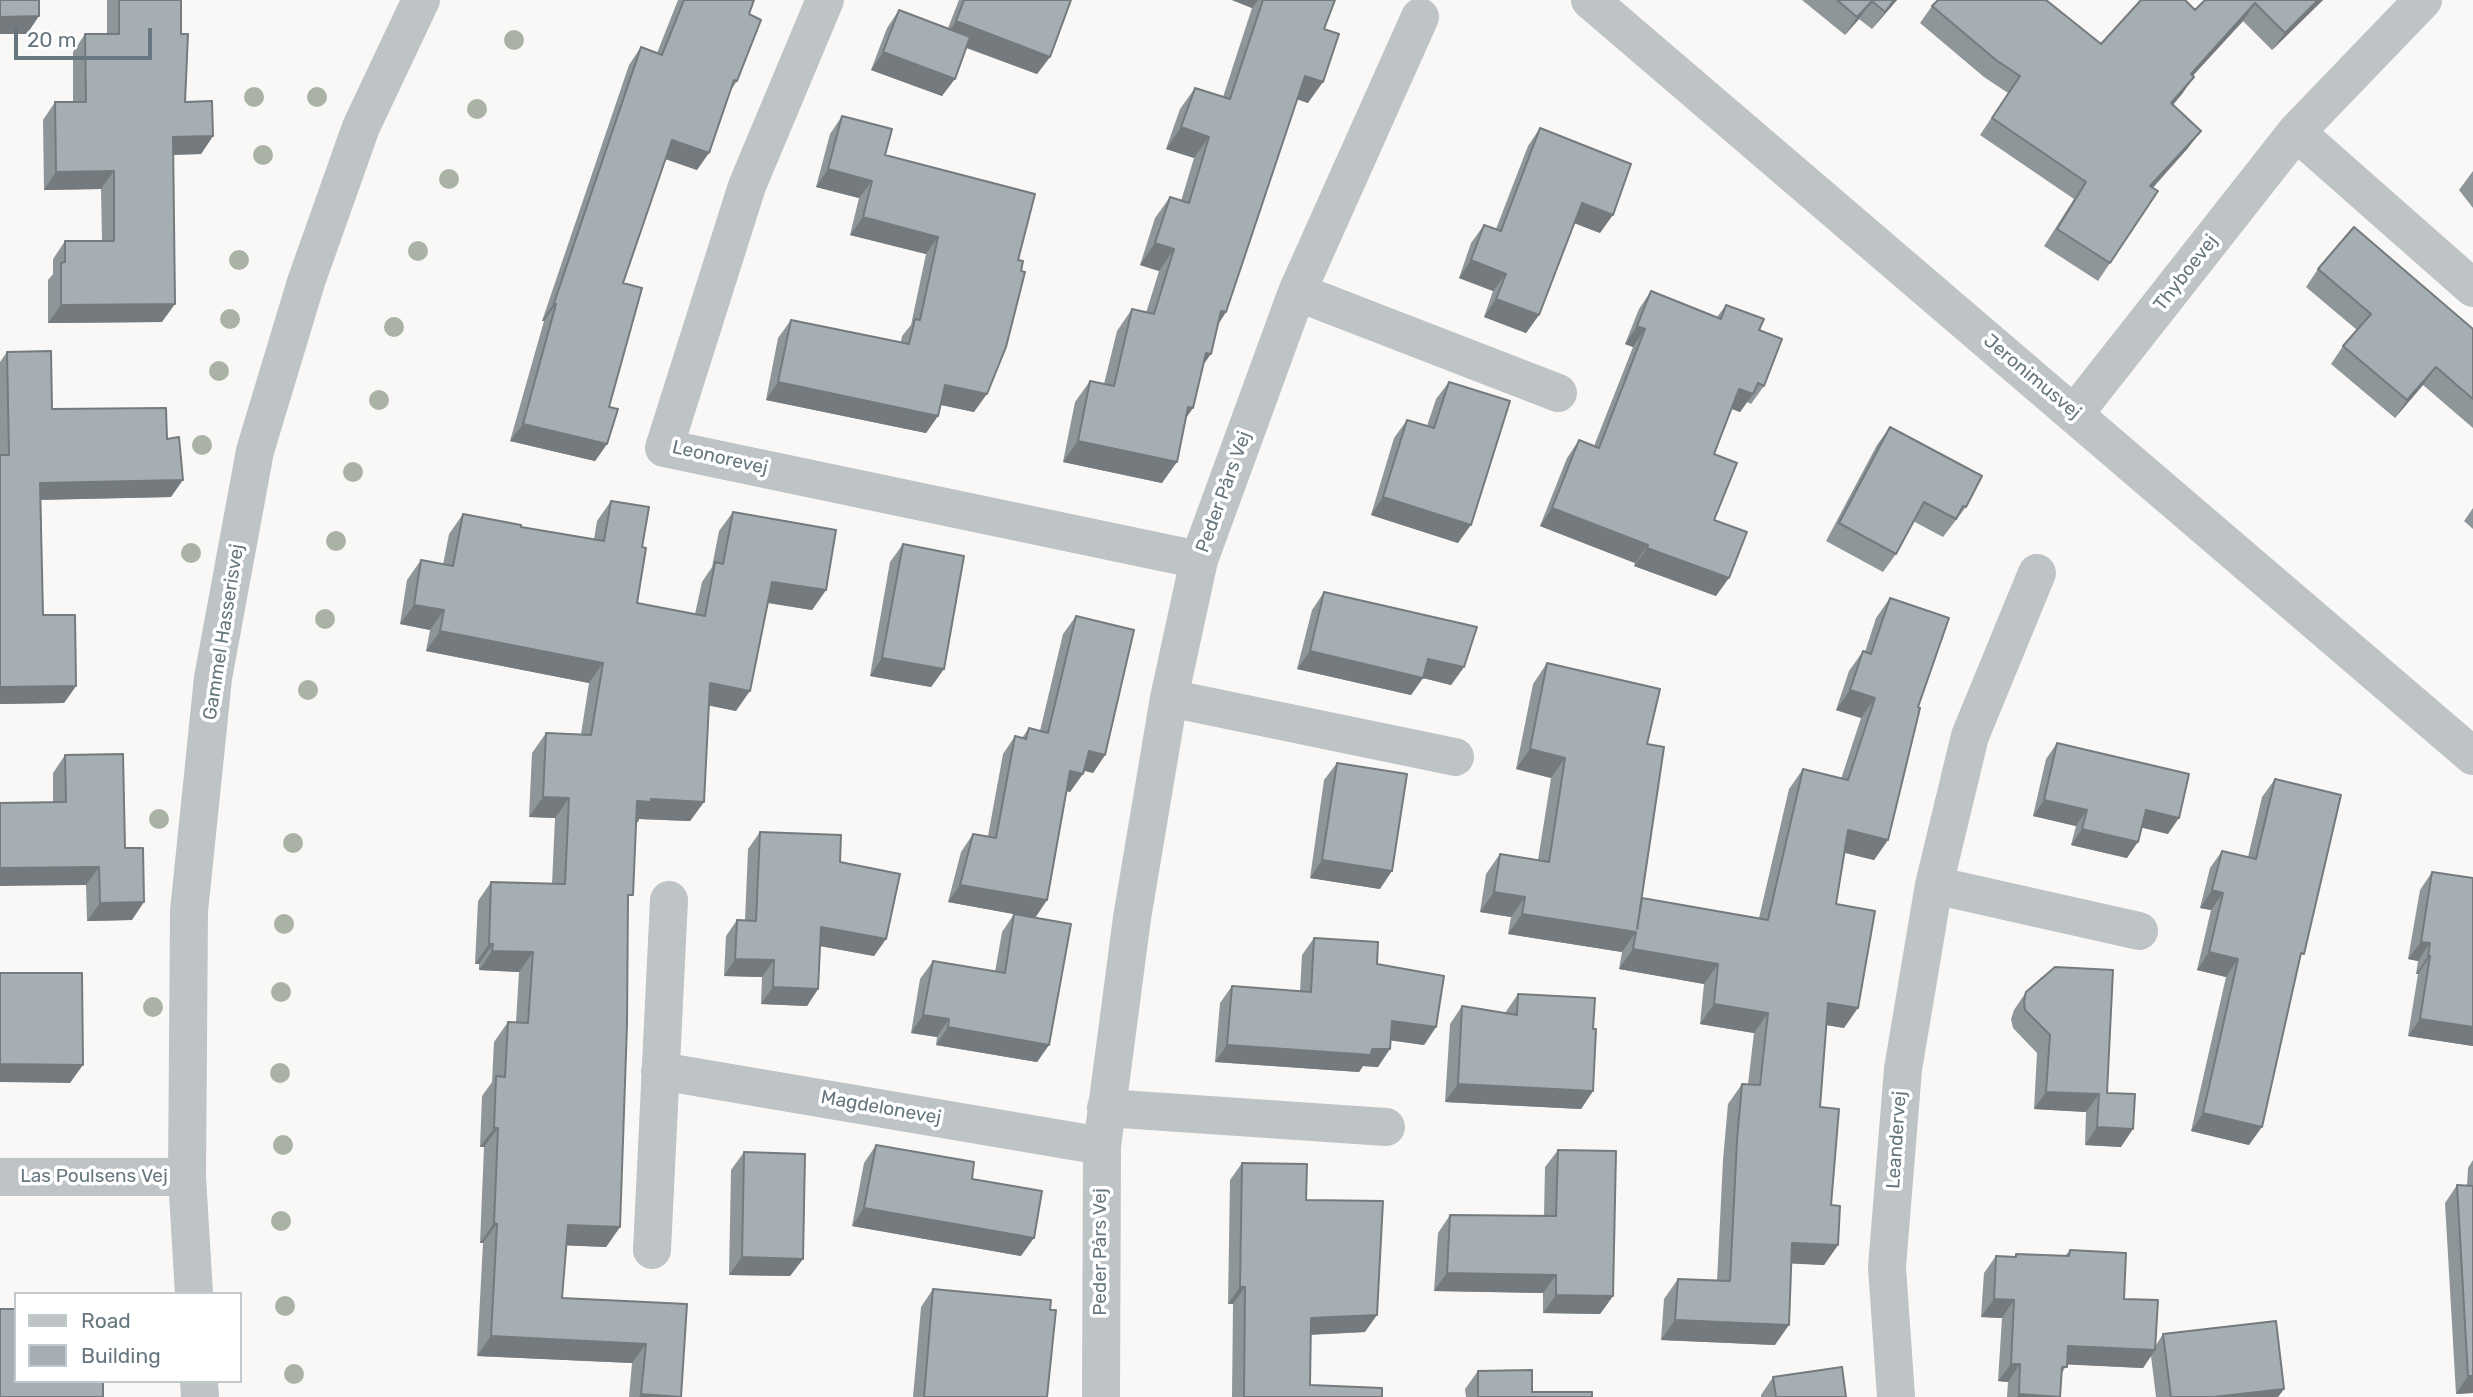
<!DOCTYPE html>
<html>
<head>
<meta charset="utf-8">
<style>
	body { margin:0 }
	#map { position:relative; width:2473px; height:1397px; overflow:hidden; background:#f9f8f7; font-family:Rubik,sans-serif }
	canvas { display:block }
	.legend { position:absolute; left:14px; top:1292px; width:228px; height:91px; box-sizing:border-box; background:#fff; border:2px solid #c2c9cc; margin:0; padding:9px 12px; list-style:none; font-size:21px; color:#66777f }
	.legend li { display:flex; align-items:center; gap:14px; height:35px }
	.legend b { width:35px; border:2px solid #c2c9cc }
	.scale { position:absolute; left:14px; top:28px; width:138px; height:32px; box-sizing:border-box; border:4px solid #66777f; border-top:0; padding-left:9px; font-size:21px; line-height:24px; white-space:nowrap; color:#66777f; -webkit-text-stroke:5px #fff; paint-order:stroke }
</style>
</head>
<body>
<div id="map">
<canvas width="2473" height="1397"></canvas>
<ul class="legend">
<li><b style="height:9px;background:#bec3c6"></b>Road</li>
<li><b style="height:19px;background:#a5afb3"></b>Building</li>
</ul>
<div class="scale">20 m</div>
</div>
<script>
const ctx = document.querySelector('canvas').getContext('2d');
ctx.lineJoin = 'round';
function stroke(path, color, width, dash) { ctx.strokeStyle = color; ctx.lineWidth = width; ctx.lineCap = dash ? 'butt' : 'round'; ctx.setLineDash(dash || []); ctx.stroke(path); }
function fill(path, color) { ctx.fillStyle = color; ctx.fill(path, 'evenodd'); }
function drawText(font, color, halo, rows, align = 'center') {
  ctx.font = font + ' Rubik,sans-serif'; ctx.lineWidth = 7; ctx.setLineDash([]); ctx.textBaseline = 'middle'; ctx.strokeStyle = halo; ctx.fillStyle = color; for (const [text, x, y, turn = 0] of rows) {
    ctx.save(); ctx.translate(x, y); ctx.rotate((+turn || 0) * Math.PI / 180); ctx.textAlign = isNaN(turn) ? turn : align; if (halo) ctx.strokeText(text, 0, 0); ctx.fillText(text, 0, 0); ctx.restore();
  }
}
stroke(new Path2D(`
	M825 0 747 186 664 448 1199 560
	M1590 0 2473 756
	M2296 132 2473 288
	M1297 292 1558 393
	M2075 413 2296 132 2423 0
	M1169 698 1455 757
	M1934 885 2139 931
	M660 1071 1102 1146
	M1106 1108 1386 1127
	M0 1177H187
	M652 1250 669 900
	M1101 1397 1102 1146 1132 918 1169 698 1199 560 1297 292 1420 17
	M1896 1397 1887 1267 1903 1069 1934 885 1970 736 2037 573`), '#bec3c6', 38);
stroke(new Path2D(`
	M194 1294 187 1177 189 911 213 678 255 451 306 282 361 127 421 0
	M199 1381 200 1397`), '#bec3c6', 38);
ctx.fillStyle = '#aab2a6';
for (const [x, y] of [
	[514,40],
	[254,97],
	[317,97],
	[477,109],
	[263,155],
	[449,179],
	[418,251],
	[239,260],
	[230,319],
	[394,327],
	[219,371],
	[379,400],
	[202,445],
	[353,472],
	[336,541],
	[191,553],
	[325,619],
	[308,690],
	[159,819],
	[293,843],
	[284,924],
	[281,992],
	[153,1007],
	[280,1073],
	[283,1145],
	[281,1221],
	[285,1306],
	[294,1374]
]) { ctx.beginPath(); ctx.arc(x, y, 10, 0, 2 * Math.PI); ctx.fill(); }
fill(new Path2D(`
	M107 0H181V34L185 102 213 136 201 154 173 155 162 322 48 323V280L53 274V259L65 241H102L101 189 44 190 43 120 55 102H73V52L85 34H107Z
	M678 0H754L749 14 737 81 731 90 697 170 665 159 623 283 609 407 607 444 595 461 510 441 544 321H542L629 65 641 47 657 53Z
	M959 0H1071L1050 57 1037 74 966 48 942 96 871 70 887 28 899 10 948 28Z
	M1232 0H1335L1324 29 1308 103 1297 99 1226 312 1218 325 1203 364 1193 408 1186 418 1162 483 1063 462 1075 402 1090 381 1104 384 1117 331 1132 309 1146 313 1159 271 1140 265 1155 218 1170 197 1181 201 1194 158 1166 149 1180 109 1195 88 1223 97 1252 8Z
	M1802 0H1897L1872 29 1859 19 1845 35Z
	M2205 0H2323L2272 50 2243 21 2193 75 2182 94 2173 105 2188 148 2153 188 2110 263 2098 281 2044 246 2074 199 1980 135 2008 93 1984 77 1920 23 1932 6 2101 44 2195 10Z
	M842 116 885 155 1035 194 974 412 941 405 938 416 926 433 766 400 778 338 791 320 901 342 902 336 911 325 926 254 850 235 859 198 816 187 830 134Z
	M1540 128 1600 233 1574 223 1539 315 1526 333 1484 317 1493 291 1459 278 1471 243 1484 225 1496 229 1528 146Z
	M2473 171V208L2459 190Z
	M2318 269 2473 329V428L2423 385 2395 418 2331 364 2343 346 2357 330 2306 287Z
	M1651 291 1717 317 1726 305 1759 330 1764 386 1751 404 1747 402 1740 412 1732 409 1714 454V520L1716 596 1634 566 1635 563 1540 526 1567 458 1579 440 1594 446 1633 347 1625 344 1639 309Z
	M7 352 52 409 167 439 171 497 41 500 43 615 76 686 64 703 0 704V362Z
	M1449 382 1458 543 1371 515 1394 438 1407 420 1427 426 1436 399Z
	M1890 427 1966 507 1943 537 1913 521 1896 554 1883 572 1826 541 1877 445Z
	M611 501 642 547 637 603 695 614 702 582 712 567 719 531 733 512 826 590 812 610 767 603 736 711 709 705 704 802 690 821 639 819 638 822H636L628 902 620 1227 606 1247 566 1245 562 1298 687 1304 681 1397H629L632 1363 477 1356 483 1243H480L484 1147H480L482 1096 492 1082 494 1042 508 1022H516L519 972 479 970V964H475L478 901 491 882 552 884 555 818 529 817 532 753 546 733 581 734 589 683 426 651 430 630 400 624 407 580 421 560 443 565 449 534 463 514 521 527 594 539 597 521Z
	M2473 508V529L2464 521Z
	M903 544 944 669 931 687 870 676 890 562Z
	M1324 592 1464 667 1451 685 1423 678 1411 695 1297 669 1312 610Z
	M1890 598 1918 707 1888 840 1874 860 1845 853 1836 904 1844 1028 1827 1025 1820 1107 1831 1205 1838 1245 1824 1265 1792 1263 1775 1345 1661 1340 1664 1299 1678 1279 1717 1281 1723 1160 1728 1104 1742 1084H1748L1754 1033 1700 1024 1704 984 1619 969 1622 952 1508 934 1511 917 1480 912 1486 874 1500 854 1538 860 1551 778 1516 769 1533 684 1547 663 1647 744 1641 900 1759 918 1789 789 1803 769 1841 779 1861 718 1836 710 1849 671 1863 651 1865 652 1876 618Z
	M1076 616 1105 755 1093 773 1084 770 1070 792 1067 791 1047 900 1035 918 1049 1045 1037 1062 936 1045 937 1037 911 1033 920 979 933 961 995 972 1002 932 1014 914 948 902 961 852 973 834 988 836 1003 754 1015 736 1022 738 1029 728 1040 731 1063 634Z
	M2057 743 2168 834 2142 827 2127 858 2071 845 2076 826 2033 816 2046 759Z
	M65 755 125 848 132 920 87 921 86 885 53 802V773Z
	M1337 763 1380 889 1310 878 1324 780Z
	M2275 779 2300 959 2249 1145 2191 1131 2226 977 2197 970 2211 910 2200 908 2210 868 2222 851 2248 857 2262 797Z
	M760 832 840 862 886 939 874 956 820 946 818 989 807 1006 761 1004 762 977 724 976 726 936 737 920H745L748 849Z
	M2432 872 2473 1046 2408 1036 2418 974H2416L2418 961 2408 959 2420 890Z
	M1314 938 1377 964 1436 1027 1424 1045 1391 1040 1378 1067 1363 1066 1359 1072 1215 1062 1220 1003 1232 986 1300 991 1302 955Z
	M2026 992 2107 1093 2121 1147 2085 1145 2086 1112 2034 1109 2037 1053 2013 1028 2011 1019 2014 1010Z
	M1518 994 1593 1029V1091L1581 1109 1445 1102 1450 1024 1462 1006 1505 1013Z
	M876 1145 972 1179 1021 1256 852 1226 864 1163Z
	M1558 1150 1613 1296 1600 1314 1543 1313V1293L1434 1291 1438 1233 1450 1215 1544 1216 1545 1167Z
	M744 1152 803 1259 790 1276 729 1275 731 1170Z
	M2473 1160V1393L2456 1394 2445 1203 2457 1185 2467 1186 2468 1168Z
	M1242 1163 1306 1200 1365 1332 1311 1335 1310 1385 1382 1397H1232L1233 1304H1228L1230 1180Z
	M2070 1250 2124 1299 2156 1345 2163 1334 2284 1389 2278 1397H2156L2151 1356 2143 1368 2067 1364 2061 1375 2060 1397H2007L2008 1382 1998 1381 2002 1318 1981 1317 1984 1273 1996 1256 2014 1257 2016 1254 2065 1256Z
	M933 1289 1047 1397H913L921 1307Z
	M1478 1371 1532 1392 1592 1397H1466L1465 1389Z
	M1773 1377 1846 1397H1761V1395Z`), '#8e969a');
fill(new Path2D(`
	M1232 0H1258L1252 8Z
	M1894 0H1897L1872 29 1885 12Z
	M2318 0H2323L2272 50 2285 33Z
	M1872 1 1859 19 1845 35 1857 17Z
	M2255 3 2243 21 2179 91 2191 74Z
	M39 16 27 34H0V17Z
	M956 21 1050 57 1037 74 944 39Z
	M883 52 955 79 942 96 871 70Z
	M1305 76 1323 82 1308 103 1290 97Z
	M2194 77 2182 94 2159 120 2171 103Z
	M1181 127 1209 137 1194 158 1166 149Z
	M2201 131 2188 148 2138 203 2150 186Z
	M213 136 201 154 161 155 173 137Z
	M672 140 709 153 697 170 660 157Z
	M828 169 872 181 859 198 816 187Z
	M114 171 101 189 44 190 56 172Z
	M1582 203 1613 215 1600 233 1569 221Z
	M863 217 938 237 926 254 850 235Z
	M1155 243 1174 249 1159 271 1140 265Z
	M1471 260 1506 274 1493 291 1459 278Z
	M1496 299 1539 315 1526 333 1484 317Z
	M554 303 556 304 544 321H542Z
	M175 304 162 322 48 323 61 305Z
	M1221 311 1226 312 1211 334Z
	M1637 326 1645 329 1633 347 1625 344Z
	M1206 353 1211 354 1196 375Z
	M2436 367 2423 385 2395 418 2407 400Z
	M778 382 938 416 926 433 766 400Z
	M945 385 987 394 974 412 932 403Z
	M1739 389 1753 394 1740 412 1727 407Z
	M1188 407 1193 408 1178 429Z
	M523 424 607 444 595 461 510 441Z
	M1078 441 1177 462 1162 483 1063 462Z
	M183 480 171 497 28 500 40 483Z
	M1383 497 1471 525 1458 543 1371 515Z
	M1552 508 1648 545 1635 563 1540 526Z
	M1647 548 1729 578 1716 596 1634 566Z
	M772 582 826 590 812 610 758 601Z
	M414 605 444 610 430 630 400 624Z
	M440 631 603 663 589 683 426 651Z
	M1310 651 1428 659 1464 667 1451 685 1423 678 1411 695 1297 669Z
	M882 658 944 669 931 687 870 676Z
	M710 683 750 691 736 711 696 703Z
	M76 686 64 703 0 704V687Z
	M1850 690 1875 698 1861 718 1836 710Z
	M1530 749 1565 758 1551 778 1516 769Z
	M1089 751 1105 755 1093 773 1076 769Z
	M1070 771 1083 774 1070 792 1058 789Z
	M543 797 569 798 555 818 529 817Z
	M651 799 704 802 690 821 639 819 638 822 623 821 637 801Z
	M2044 800 2087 810 2076 826 2033 816Z
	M2146 810 2179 818 2168 834 2135 826Z
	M2082 829 2138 842 2127 858 2071 845Z
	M1848 830 1888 840 1874 860 1834 850Z
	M1322 860 1392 871 1380 889 1310 878Z
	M99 867 86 885 0 886V868Z
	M960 885 1047 900 1035 918 948 902Z
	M2212 890 2223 893 2211 910 2200 908Z
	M1494 892 1525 897 1511 917 1480 912Z
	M144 902 132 920 87 921 100 903Z
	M1522 914 1636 932 1622 952 1508 934Z
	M821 927 886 939 874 956 809 944Z
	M2421 942 2430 943 2418 961 2408 959Z
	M489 944H493L479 964H475Z
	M1633 949 1718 964 1704 984 1619 969Z
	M492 951 533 952 519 972 479 970Z
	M2209 952 2238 959 2226 977 2197 970Z
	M2428 956H2430L2418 974H2416Z
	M735 959 774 960 762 977 724 976Z
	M773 987 818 989 807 1006 761 1004Z
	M1828 1003 1858 1008 1844 1028 1814 1023Z
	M1714 1004 1768 1013 1754 1033 1700 1024Z
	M923 1015 949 1019 937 1037 911 1033Z
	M2420 1019 2473 1027V1046L2408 1036Z
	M1392 1021 1436 1027 1424 1045 1380 1039Z
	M948 1027 1049 1045 1037 1062 936 1045Z
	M1227 1045 1372 1049H1390L1378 1067 1363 1066 1359 1072 1215 1062Z
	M0 1064 83 1065 70 1083 0 1082Z
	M1458 1084 1593 1091 1581 1109 1445 1102Z
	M2046 1092 2099 1094 2086 1112 2034 1109Z
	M2203 1113 2262 1127 2249 1145 2191 1131Z
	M2097 1127 2133 1129 2121 1147 2085 1145Z
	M494 1128H498L484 1147H480Z
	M864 1208 1034 1238 1021 1256 852 1226Z
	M494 1223 497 1224 483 1243H480Z
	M568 1225 620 1227 606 1247 554 1245Z
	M1792 1243 1838 1245 1824 1265 1778 1263Z
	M742 1257 803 1259 790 1276 729 1275Z
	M1447 1273 1556 1275 1543 1293 1434 1291Z
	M1240 1287H1245L1233 1304H1228Z
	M1556 1295 1613 1296 1600 1314 1543 1313Z
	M1994 1299 2014 1300 2002 1318 1981 1317Z
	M1377 1315 1365 1332 1299 1335 1311 1318Z
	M1675 1320 1789 1325 1775 1345 1661 1340Z
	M491 1336 646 1344 632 1363 477 1356Z
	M2068 1346 2155 1350 2143 1368 2056 1364Z
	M2011 1364H2020L2008 1382 1998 1381Z
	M2468 1376H2473V1393L2456 1394Z
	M2284 1389 2278 1397H2213Z
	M641 1394 676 1397H639Z
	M2019 1394 2060 1397H2017Z`), '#747a7d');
const building = new Path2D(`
	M0 0H39V16L0 17Z
	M119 0H181V34H188L185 102 212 101 213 136 173 137 175 304 61 305V263L65 262V241H114V171L56 172 55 102H86L85 34H119Z
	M684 0H754L749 14 761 20 737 81 734 80 709 153 672 140 623 283 642 288 609 407 618 409 607 444 523 424 556 304 554 303 641 47 662 55Z
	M964 0H1071L1050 57 956 21Z
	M1263 0H1335L1324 29 1339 34 1323 82 1305 76 1226 312 1221 311 1211 354 1206 353 1193 408 1188 407 1177 462 1078 441 1090 381 1114 386 1132 309 1154 314 1174 249 1155 243 1170 197 1189 203 1209 137 1181 127 1195 88 1230 99Z
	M1837 0H1894L1885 12 1872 1 1857 17Z
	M1938 0H2046L2101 44 2141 0H2185L2195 10 2205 0H2318L2285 33 2255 3 2191 74 2194 77 2171 103 2201 131 2150 186 2158 191 2110 263 2057 229 2086 182 1992 118 2020 76 1996 60 1932 6Z
	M899 10 970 37 955 79 883 52Z
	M842 116 892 129 885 155 1035 194 1018 260 1023 261 1021 271 1025 272 1006 347 987 394 945 385 938 416 778 382 791 320 909 344 915 319 920 320 938 237 863 217 872 181 828 169Z
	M1540 128 1631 164 1613 215 1582 203 1539 315 1496 299 1506 274 1471 260 1484 225 1501 231Z
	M2354 227 2473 329V399L2436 367 2407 400 2343 346 2371 314 2318 269Z
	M1651 291 1721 319 1726 305 1764 319 1759 330 1782 339 1764 386 1758 383 1753 394 1739 389 1714 454 1737 463 1714 520 1747 532 1729 578 1647 548 1648 545 1552 508 1579 440 1599 448 1645 329 1637 326Z
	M51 351 52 409 166 408 167 439 179 437 183 480 40 483 43 615H75L76 686 0 687V455H9L7 352Z
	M1449 382 1510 401 1471 525 1383 497 1407 420 1434 428Z
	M1890 427 1982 476 1966 507 1963 506 1956 519 1924 502 1896 554 1839 523Z
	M611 501 649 507 642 547 646 548 637 603 705 616 715 562 723 564 733 512 836 530 826 590 772 582 750 691 710 683 704 802 651 799V802L637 801 633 895H628L627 1025 620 1227 568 1225 562 1298 687 1304 681 1397 641 1394 646 1344 491 1336 497 1224 494 1223 498 1128H494L496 1076 505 1077 508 1022 528 1023 533 952 492 951 493 944H489L491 882 565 884 569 798 543 797 546 733 591 735 603 663 440 631 444 610 414 605 421 560 453 566 463 514 521 525V527L604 541Z
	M903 544 964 556 944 669 882 658Z
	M1324 592 1477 627 1464 667 1428 659 1423 678 1310 651Z
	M1890 598 1949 618 1918 707 1920 708 1888 840 1848 830 1836 904 1875 911 1858 1008 1828 1003 1820 1107 1839 1109 1831 1205 1840 1206 1838 1245 1792 1243 1789 1325 1675 1320 1678 1279 1730 1281 1737 1140 1742 1084 1760 1085 1768 1013 1714 1004 1718 964 1633 949 1636 932 1522 914 1525 897 1494 892 1500 854 1549 862 1565 758 1530 749 1547 663 1660 689 1647 744 1664 747 1637 929 1642 898 1768 920 1803 769 1848 780 1875 698 1850 690 1863 651 1871 654Z
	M1076 616 1134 630 1105 755 1089 751 1083 774 1070 771 1047 900 960 885 973 834 996 838 1015 736 1026 739 1029 728 1048 733Z
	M2057 743 2189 774 2179 818 2146 810 2138 842 2082 829 2087 810 2044 800Z
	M123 754 125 848H143L144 902 100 903 99 867 0 868V803L66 802 65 755Z
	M1337 763 1407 774 1392 871 1322 860Z
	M2275 779 2341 795 2304 954 2301 953 2262 1127 2203 1113 2238 959 2209 952 2223 893 2212 890 2222 851 2256 859Z
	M760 832 841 835 840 862 900 874 886 939 821 927 818 989 773 987 774 960 735 959 737 920 756 921Z
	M2432 872 2473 878V1027L2420 1019 2430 956H2428L2430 943 2421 942Z
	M1014 914 1071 924 1049 1045 948 1027 949 1019 923 1015 933 961 1005 973Z
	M1314 938 1378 942 1377 964 1444 976 1436 1027 1392 1021 1390 1049H1372L1371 1055 1227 1045 1232 986 1311 992Z
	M2055 967 2113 970 2107 1093 2135 1094 2133 1129 2097 1127 2099 1094 2046 1092 2050 1035 2025 1010 2024 1001 2026 992Z
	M0 973H82L83 1065 0 1064Z
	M1518 994 1595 998 1593 1029H1596L1593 1091 1458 1084 1462 1006 1517 1015Z
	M876 1145 974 1162 972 1179 1042 1191 1034 1238 864 1208Z
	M1558 1150 1616 1151 1613 1296 1556 1295V1275L1447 1273 1450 1215 1556 1216Z
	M744 1152 805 1154 803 1259 742 1257Z
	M1242 1163 1307 1164 1306 1200 1383 1201 1377 1315 1311 1318 1310 1385 1382 1388V1397H1244L1245 1287H1240Z
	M2457 1185 2473 1186V1376H2468Z
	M2070 1250 2126 1253 2124 1299 2158 1300 2155 1350 2068 1346 2067 1367H2062L2060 1397 2019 1394 2020 1364H2011L2014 1300 1994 1299 1996 1256 2016 1257V1254L2069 1256Z
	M933 1289 1051 1300 1050 1310H1056L1047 1397H924Z
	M0 1309H16V1381H103V1397H0Z
	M2276 1321 2284 1389 2213 1397H2171L2163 1334Z
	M1842 1367 1846 1397H1776L1773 1377Z
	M1532 1370V1392H1592V1397H1478V1371Z`);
fill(building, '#a5afb3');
stroke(building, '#747a7d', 2);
drawText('19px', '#66777f', '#fff', [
	["Thyboevej",2186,273,-52],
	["Jeronimusvej",2032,377,40],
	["Leonorevej",720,458,13],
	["Peder Pårs Vej",1224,492,-70],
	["Gammel Hasserisvej",224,632,-81],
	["Magdelonevej",881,1108,10],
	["Leandervej",1897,1140,-86],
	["Las Poulsens Vej",94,1177],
	["Peder Pårs Vej",1101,1252,-90]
]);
</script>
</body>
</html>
